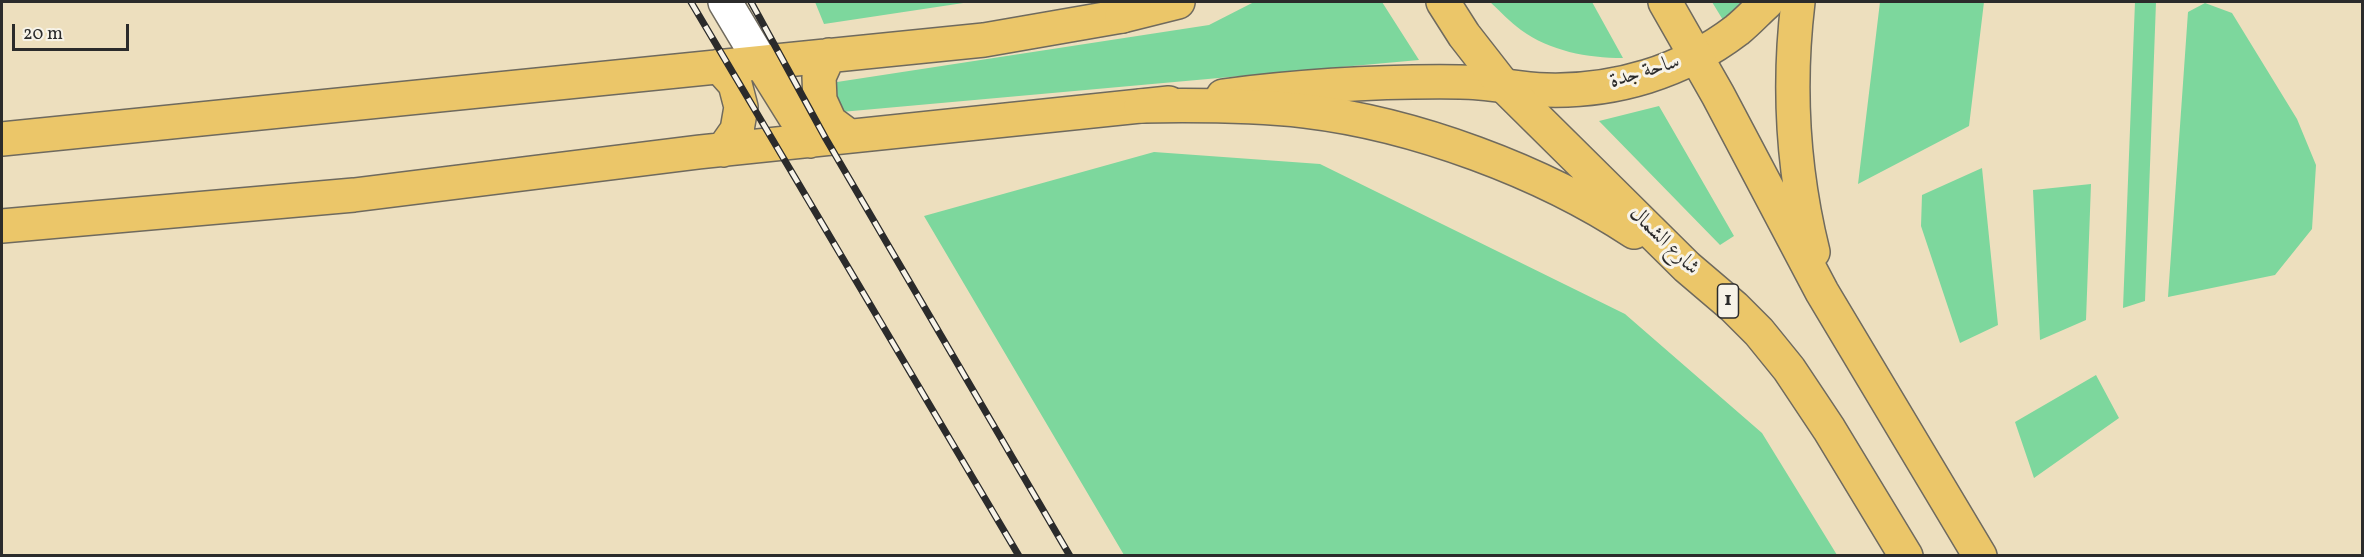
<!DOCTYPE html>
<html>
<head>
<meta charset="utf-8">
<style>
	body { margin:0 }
	#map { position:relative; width:2364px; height:557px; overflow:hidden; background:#eddfbe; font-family:Vollkorn,serif }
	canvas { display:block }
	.frame { position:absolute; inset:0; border:3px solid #2b2b2b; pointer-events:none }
	.scale { position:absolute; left:12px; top:24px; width:117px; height:27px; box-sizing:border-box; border:3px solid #2b2b2b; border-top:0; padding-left:8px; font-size:18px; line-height:21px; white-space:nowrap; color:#2b2b2b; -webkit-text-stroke:4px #f7f3e8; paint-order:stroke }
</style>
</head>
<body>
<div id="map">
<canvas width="2364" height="557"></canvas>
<div class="frame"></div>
<div class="scale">20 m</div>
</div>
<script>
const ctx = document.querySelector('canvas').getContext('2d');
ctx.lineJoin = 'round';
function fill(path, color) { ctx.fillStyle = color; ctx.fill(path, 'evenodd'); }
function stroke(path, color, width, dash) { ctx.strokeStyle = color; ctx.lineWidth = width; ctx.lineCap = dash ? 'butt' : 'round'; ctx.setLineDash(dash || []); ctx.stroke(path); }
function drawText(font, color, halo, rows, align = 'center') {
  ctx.font = font + ' Vollkorn,Amiri,serif'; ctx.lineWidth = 6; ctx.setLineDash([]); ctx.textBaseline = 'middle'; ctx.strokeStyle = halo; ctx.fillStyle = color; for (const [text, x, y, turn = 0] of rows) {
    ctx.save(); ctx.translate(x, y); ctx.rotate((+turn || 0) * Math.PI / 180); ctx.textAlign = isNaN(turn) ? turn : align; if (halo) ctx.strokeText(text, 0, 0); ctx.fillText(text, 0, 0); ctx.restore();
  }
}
fill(new Path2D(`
	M815 2H970L824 24Z
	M1254 2H1382L1419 60 830 113 824 84 1209 25Z
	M1490 2H1592L1623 58C1587 58 1550 51 1521 30 1510 22 1500 11 1490 2Z
	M1712 2H1741L1723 20Z
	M1880 2H1984L1969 126 1858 184Z
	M2135 2H2156L2145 301 2123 308Z
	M2205 3 2232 13 2297 119 2316 165 2312 229 2275 275 2168 297 2188 12Z
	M1659 106 1734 236 1720 245 1599 121Z
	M1154 152 1320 164 1625 314 1762 433 1837 555H1124L924 216Z
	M1982 168 1998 325 1960 343 1921 226 1922 195Z
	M2091 184 2086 320 2040 340 2033 190Z
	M2096 375 2119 418 2034 478 2015 422Z`), '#7dd79d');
const minor = new Path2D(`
	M725 2 762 64`);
const primary = new Path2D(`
	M829 55 819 77 820 100 830 122 849 136
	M762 64 810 141
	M719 66 735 84 741 107 737 130 723 150
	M1223 96C1301 86 1381 81 1460 82 1489 82 1517 89 1546 90 1615 92 1682 72 1737 30 1748 21 1757 11 1767 2
	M2 139 984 40 1122 16 1178 2
	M2 226 354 195 699 152 1169 103`);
const trunk = new Path2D(`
	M1443 2 1464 35 1503 85 1687 267 1734 307 1759 332 1789 369 1829 429 1906 556
	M1665 2 1718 95 1822 292 1980 556
	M1798 2C1788 85 1793 171 1813 252
	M1122 16 1134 2
	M1141 106C1196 105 1250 105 1305 111 1414 124 1542 171 1634 232`);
stroke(minor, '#6f6a5e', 36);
stroke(primary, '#6f6a5e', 36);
stroke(trunk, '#6f6a5e', 36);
stroke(minor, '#fff', 33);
stroke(primary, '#ebc669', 33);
stroke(trunk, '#ebc669', 33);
const rail = new Path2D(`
	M691 2 1019 556
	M751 2 826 139 1070 556`);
stroke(rail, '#2b2b2b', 7);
stroke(rail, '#f7f3e8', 4.5, [14]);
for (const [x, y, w] of [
	[1728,301,21]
]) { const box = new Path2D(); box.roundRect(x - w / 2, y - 17, w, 34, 4.5); ctx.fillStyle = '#f7f3e8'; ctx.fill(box); stroke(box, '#2b2b2b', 1.5); }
drawText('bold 20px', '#2b2b2b', null, [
	["1",1728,301]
]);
drawText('21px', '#2b2b2b', '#f7f3e8', [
	["ساحة جدة",1645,73,-17],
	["شارع الشمال",1663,242,44]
]);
</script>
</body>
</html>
